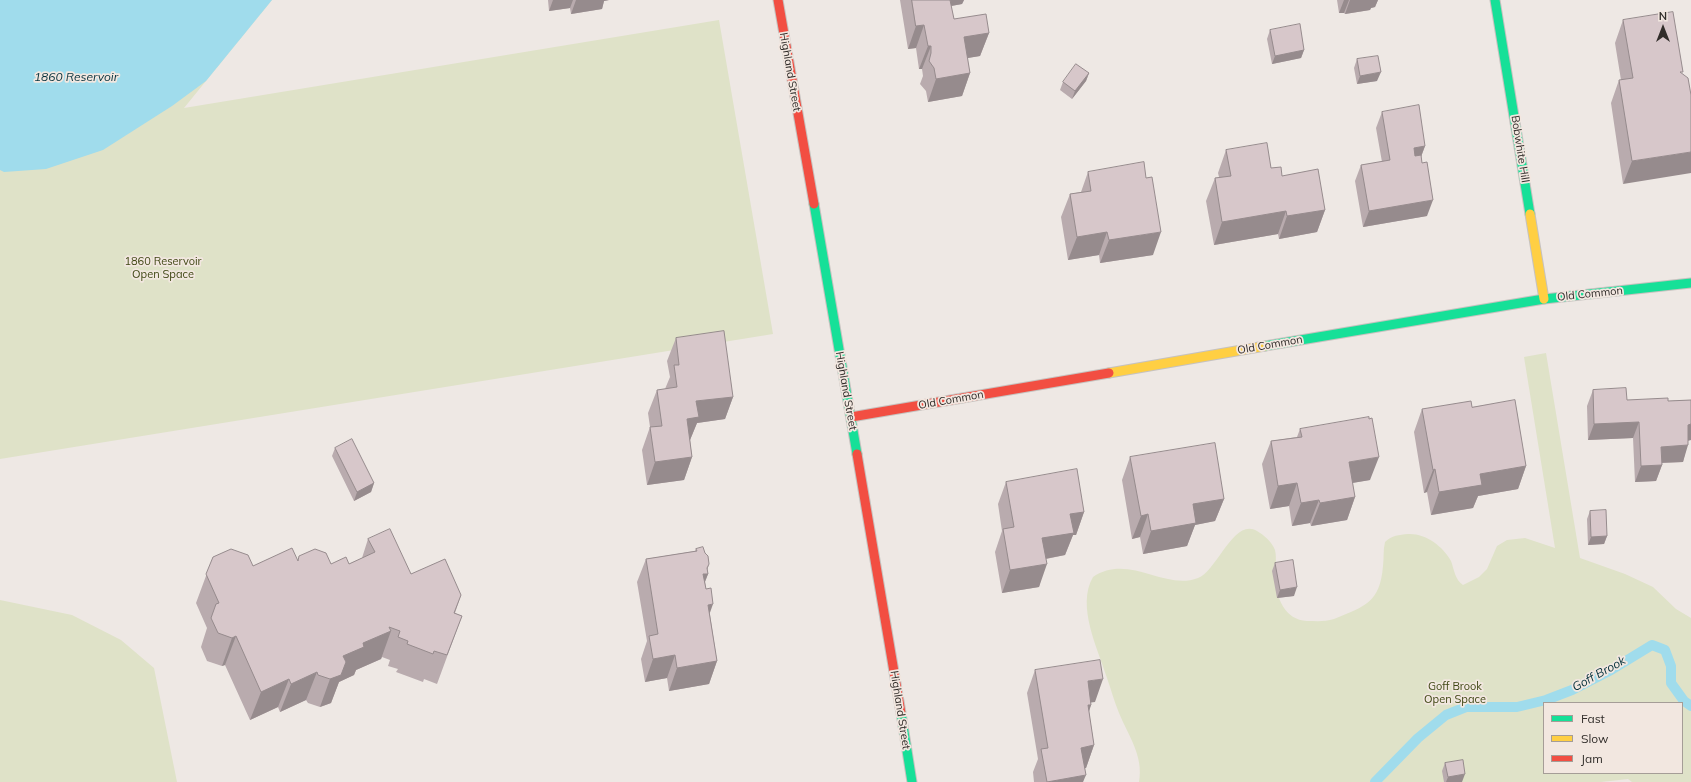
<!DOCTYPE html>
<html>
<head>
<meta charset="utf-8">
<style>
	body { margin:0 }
	#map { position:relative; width:1691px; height:782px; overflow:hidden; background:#eee8e4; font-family:Mulish,sans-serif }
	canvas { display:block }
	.legend { position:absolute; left:1543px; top:702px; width:140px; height:72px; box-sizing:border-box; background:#f2e7e0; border:1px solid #a59d97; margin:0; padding:5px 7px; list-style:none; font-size:12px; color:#312d2a }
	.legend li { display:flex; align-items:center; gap:8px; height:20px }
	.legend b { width:20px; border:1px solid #a59d97 }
	.north { position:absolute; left:1643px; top:8px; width:40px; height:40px; -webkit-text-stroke:3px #f2e7e0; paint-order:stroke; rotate:0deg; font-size:11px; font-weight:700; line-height:16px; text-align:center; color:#312d2a }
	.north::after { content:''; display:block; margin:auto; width:14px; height:18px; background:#312d2a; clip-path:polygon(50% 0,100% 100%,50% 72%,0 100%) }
</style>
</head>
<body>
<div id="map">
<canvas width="1691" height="782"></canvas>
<ul class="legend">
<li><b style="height:5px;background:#16e098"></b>Fast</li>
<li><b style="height:5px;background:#ffcf43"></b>Slow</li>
<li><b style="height:5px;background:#f24e42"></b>Jam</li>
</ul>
<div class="north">N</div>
</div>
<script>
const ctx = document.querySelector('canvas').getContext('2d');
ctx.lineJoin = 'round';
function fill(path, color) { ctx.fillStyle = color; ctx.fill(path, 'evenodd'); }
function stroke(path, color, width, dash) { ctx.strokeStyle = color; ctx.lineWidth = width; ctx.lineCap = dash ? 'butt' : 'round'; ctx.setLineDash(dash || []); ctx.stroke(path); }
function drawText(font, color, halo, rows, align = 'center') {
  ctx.font = font + ' Mulish,sans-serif'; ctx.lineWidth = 3.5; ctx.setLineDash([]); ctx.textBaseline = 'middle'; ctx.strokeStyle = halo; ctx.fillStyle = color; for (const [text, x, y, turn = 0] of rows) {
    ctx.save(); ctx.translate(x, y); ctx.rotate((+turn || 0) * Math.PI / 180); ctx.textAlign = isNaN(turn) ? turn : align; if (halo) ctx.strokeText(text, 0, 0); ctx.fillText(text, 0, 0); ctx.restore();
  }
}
fill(new Path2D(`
	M0 0H272L184 108 719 20 773 334 0 459Z
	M1546 353 1580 558 1625 574 1653 587 1676 609 1691 618V782H1632L1628 779 1601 782H1139C1144 756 1128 735 1119 713 1114 701 1111 689 1107 678 1098 649 1076 606 1093 577 1129 553 1164 591 1198 578 1217 571 1234 517 1257 531 1264 535 1272 542 1275 550 1277 558 1275 569 1275 577 1276 598 1285 620 1307 621 1316 621 1325 622 1334 619 1365 606 1380 603 1383 566 1384 558 1383 550 1385 542 1392 535 1399 535 1408 534 1425 533 1443 546 1451 561 1454 569 1455 580 1463 585L1479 577 1487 569 1497 546 1507 540 1525 538 1555 548 1524 357ZM1544 703H1682V773H1544Z
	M0 600 72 615 121 640 154 668 177 782H0Z`), '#dfe2c8');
fill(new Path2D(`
	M0 0H272L206 81 172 106 103 150 46 169 4 172 0 170Z`), '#a0dcec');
stroke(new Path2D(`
	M1375 782 1418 738 1446 715 1466 707H1517L1546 700 1572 690 1611 670 1652 645 1665 650 1671 666V683L1684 701 1691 706`), '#a0dcec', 10);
const fast = new Path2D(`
	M1495 0 1530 214
	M814 204 857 454
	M1265 346 1544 299 1691 283
	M901 713 912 782`);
const slow = new Path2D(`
	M1530 214 1544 299
	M1109 373 1265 346`);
const jam = new Path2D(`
	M778 0 814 204
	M851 417 1109 373
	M857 454 901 713`);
stroke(fast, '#c6c2bf', 11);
stroke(slow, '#c6c2bf', 11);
stroke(jam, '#c6c2bf', 11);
stroke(fast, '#16e098', 9);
stroke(slow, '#ffcf43', 9);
stroke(jam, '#f24e42', 9);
fill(new Path2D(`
	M548 0H609L604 1 602 9 571 14 570 8 549 11Z
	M900 0H964L962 4 951 6 954 19 989 33 980 56 967 58 970 73 962 96 928 102 926 91 920 84 923 76 922 69H919L916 48 908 49Z
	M1337 0H1378L1375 7 1371 8 1370 10 1345 14 1344 13H1339Z
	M1623 20 1682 74 1623 184 1611 103 1619 80H1621L1615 43Z
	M1270 30 1304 50 1301 58 1272 64 1267 39Z
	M1357 59 1377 81 1357 84 1354 68Z
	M1089 73 1086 81 1072 99 1060 90 1063 82Z
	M1382 112 1425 146 1421 157 1427 216 1363 227 1355 181 1361 165 1382 162 1376 128Z
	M1226 150 1271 168 1282 176 1325 210 1317 232 1279 239 1278 234 1214 245 1206 201 1215 178 1219 177 1218 173Z
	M1088 172 1153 255 1100 263 1099 255 1068 260 1061 217 1070 194 1081 192Z
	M676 338 733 397 725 419 697 423 690 440 692 457 684 480 647 485 642 450 650 427 648 413 657 390 665 389 670 377 667 361Z
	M1593 390 1627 400 1668 401 1691 400V440L1688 441 1683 462 1662 463V465L1656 481 1635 482 1633 438 1588 440 1587 406Z
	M1472 407 1526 466 1518 489 1478 496 1473 508 1431 515 1427 492 1424 493 1414 432 1422 409Z
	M1300 429 1370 480 1352 483 1355 497 1347 520 1311 526 1310 523 1292 526 1289 506 1270 509 1262 464 1271 441 1297 437Z
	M335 448 374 483 371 492 354 501 332 456Z
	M1130 457 1224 499 1215 521 1195 525 1187 546 1143 554 1140 537 1132 539 1122 480Z
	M1006 482 1084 512 1076 535H1073L1065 555 1046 559 1039 587 1002 593 995 552 1002 531 998 504Z
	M1590 511 1607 536 1604 544 1588 545 1587 519Z
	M368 539 411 574 461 595 455 613 462 616 437 684 424 679 423 682 396 672 398 669 388 666 390 660 382 657 381 659 356 670 354 675 339 682 331 703 320 707 308 703 306 700 280 712 278 707 250 720 225 665 222 666 207 661 201 647 207 628 196 603 213 557 253 566 298 561 331 564H349L362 558Z
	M696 549 707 570 708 574 705 582 717 661 709 684 669 691 667 678 645 682 641 659 647 641 637 582 646 559 695 551Z
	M1275 563 1294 596 1277 598 1272 571Z
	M1035 670 1095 702H1091V705L1089 712 1094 745 1086 768H1085L1083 782H1034L1033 772 1038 759 1027 693Z
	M1445 763 1462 782H1444L1442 771Z`), '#b9abae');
fill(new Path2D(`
	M553 0H573L570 8 549 11Z
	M576 0H609L604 1 602 9 571 14Z
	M942 0H964L962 4 940 8Z
	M1344 0H1349L1344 13H1339Z
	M1350 0H1378L1375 7 1371 8 1370 10 1345 14Z
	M924 25 916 48 908 49 916 26Z
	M989 33 980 56 956 60 964 37Z
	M928 46H931L922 69H919Z
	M1304 50 1301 58 1272 64 1275 56Z
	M1381 72 1377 81 1357 84 1360 76Z
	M970 73 962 96 928 102 936 79Z
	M1089 73 1086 81 1072 99 1075 91Z
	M1425 146 1419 162 1408 164 1414 148Z
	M1691 152V173L1623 184 1632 161Z
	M1433 200 1427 216 1363 227 1369 211Z
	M1325 210 1317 232 1279 239 1287 216Z
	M1286 211 1278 234 1214 245 1222 222Z
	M1107 232 1099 255 1068 260 1077 237Z
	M1161 232 1153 255 1100 263 1109 240Z
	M733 397 725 419 697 423 690 440 678 442 687 419 696 401Z
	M1639 422 1633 438 1588 440 1594 424Z
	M1691 424V440L1682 441 1688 425Z
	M1688 445 1683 462 1655 463 1661 447Z
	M692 457 684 480 647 485 655 462Z
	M1379 457 1370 480 1340 485 1349 462Z
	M1662 465 1656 481 1635 482 1641 466Z
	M1526 466 1518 489 1478 496 1473 508 1431 515 1439 492 1480 474Z
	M1435 469 1427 492 1424 493 1433 470Z
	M374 483 371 492 354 501 357 492Z
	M1297 483 1289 506 1270 509 1278 486Z
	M1355 497 1347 520 1311 526 1320 503Z
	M1224 499 1215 521 1195 525 1187 546 1143 554 1151 531 1193 504Z
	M1319 500 1310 523 1292 526 1301 503Z
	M1084 512 1076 535H1073L1065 555 1034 561 1042 538 1070 514Z
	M1148 514 1140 537 1132 539 1141 516Z
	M1607 536 1604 544 1588 545 1591 537Z
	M709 564 706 574H708L699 597 703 574 707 568Z
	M1047 564 1039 587 1002 593 1010 570Z
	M1297 587 1294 596 1277 598 1280 590Z
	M713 604 705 627 708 605Z
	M391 631 381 659 356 670 354 675 339 682 331 703 320 707 330 679 343 656 363 643Z
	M236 636 225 665 222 666 232 638Z
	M675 655 667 678 645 682 653 659Z
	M717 661 709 684 669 691 677 668Z
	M317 672 306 700 280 712 291 684Z
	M289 679 278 707 250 720 261 692Z
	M1103 679 1095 702 1079 704 1088 681Z
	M1088 705H1091L1083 728Z
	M1094 745 1086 768 1073 770 1081 748Z
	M1465 774 1462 782H1446L1448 777Z
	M1086 775 1083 782H1047Z`), '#968b8d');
const building = new Path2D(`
	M912 0H950L954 19 986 14 989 33 964 37 970 73 936 79 934 68 929 61 931 53V46H928L924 25 916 26Z
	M1673 12 1683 72H1680L1688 78 1691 95V152L1632 161 1619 80 1633 78 1623 20Z
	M1300 24 1304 50 1275 56 1270 30Z
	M1378 56 1381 72 1360 76 1357 59Z
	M1076 64 1089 73 1075 91 1063 82Z
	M1419 105 1425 146 1414 148 1415 156 1421 155 1422 163 1427 162 1433 200 1369 211 1361 165 1390 160 1382 112Z
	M1267 143 1271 168 1281 167 1282 176 1318 169 1325 210 1287 216 1286 211 1222 222 1215 178 1231 176 1226 150Z
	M1144 162 1146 178 1152 177 1161 232 1109 240 1107 232 1077 237 1070 194 1091 191 1088 172Z
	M724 331 733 397 696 401 699 417 687 419 692 457 655 462 650 427 662 426 657 390 677 387 674 365H679L676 338Z
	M1626 388 1627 400 1668 398V401L1691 400V424L1688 425V445L1661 447 1662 465 1641 466 1639 422 1594 424 1593 390Z
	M1515 400 1526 466 1480 474 1482 485 1439 492 1435 469 1433 470 1422 409 1471 401 1472 407Z
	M1369 417V419L1372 418 1379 457 1349 462 1355 497 1320 503 1319 500 1301 503 1297 483 1278 486 1271 441 1302 437 1300 429Z
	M352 439 374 483 357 492 335 448Z
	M1215 443 1224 499 1193 504 1196 523 1151 531 1148 514 1141 516 1130 457Z
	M1077 469 1084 512 1070 514 1074 533 1042 538 1047 564 1010 570 1003 529 1014 527 1006 482Z
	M1606 510 1607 536 1591 537 1590 511Z
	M390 529 411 574 445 559 461 595 454 613 462 616 447 655 434 651 433 654 407 644 408 641 398 637 400 631 389 627 391 631 363 643 364 647 343 656 346 662 341 675 330 679 318 675 317 672 291 684 289 679 261 692 236 636 232 638 218 633 211 618 216 604 219 603 206 574 213 557 231 549 248 555 253 566 292 548 298 561 299 556 315 549 326 553 331 564 346 557 349 564 375 552 368 539Z
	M703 547 705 553 708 556 709 564 707 568 708 574H703L706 589 711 588 713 604 708 605 717 661 677 668 675 655 653 659 649 636 658 634 646 559 697 551 696 549Z
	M1293 560 1297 587 1280 590 1275 563Z
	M1100 660 1103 679 1088 681 1091 705H1088L1094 745 1081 748 1086 775 1047 782 1041 749 1048 748 1035 670Z
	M1463 760 1465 774 1448 777 1445 763Z`);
fill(building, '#d7c7ca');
stroke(building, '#968b8d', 1);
drawText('11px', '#312d2a', '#f2e7e0', [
	["Highland Street",790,72,80],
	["Bobwhite Hill",1520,149,81],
	["Old Common",1590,294,-6],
	["Old Common",1270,345,-10],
	["Highland Street",846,391,80],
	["Old Common",951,400,-10],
	["Highland Street",900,710,81]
]);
drawText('11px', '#404815', '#f2e7e0', [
	["1860 Reservoir",163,262],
	["Open Space",163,275],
	["Goff Brook",1455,687],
	["Open Space",1455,700]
]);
drawText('italic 12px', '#05313c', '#f2e7e0', [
	["1860 Reservoir",76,77],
	["Goff Brook",1599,674,-29]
]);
</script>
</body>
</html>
